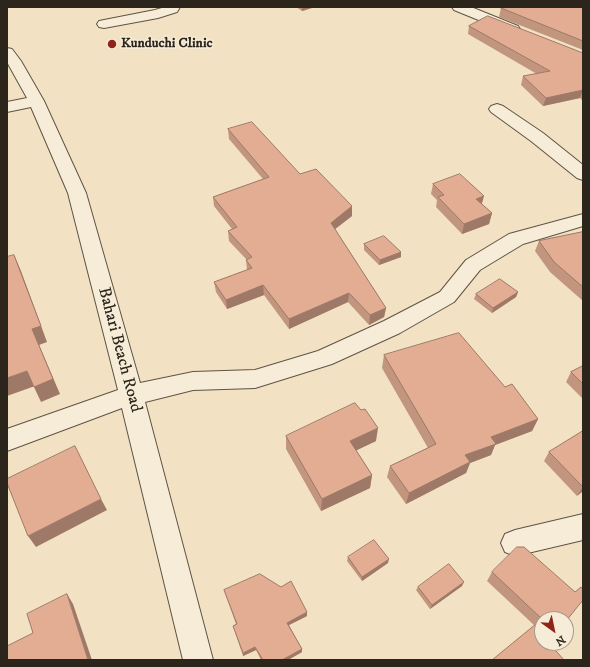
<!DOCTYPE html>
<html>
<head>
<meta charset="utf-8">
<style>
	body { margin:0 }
	#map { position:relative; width:590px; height:667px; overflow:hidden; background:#f2e1c2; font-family:"IM FELL DW Pica",serif }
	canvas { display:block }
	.frame { position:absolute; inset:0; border:8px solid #2c251b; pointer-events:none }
	.north { position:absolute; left:534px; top:611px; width:40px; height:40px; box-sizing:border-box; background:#f7ecd7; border:1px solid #a69c8c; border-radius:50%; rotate:147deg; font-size:11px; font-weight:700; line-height:16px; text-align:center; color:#2c251b }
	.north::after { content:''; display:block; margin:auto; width:14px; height:18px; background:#8f2418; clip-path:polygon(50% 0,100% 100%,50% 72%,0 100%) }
</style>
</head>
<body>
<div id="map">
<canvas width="590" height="667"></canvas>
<div class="frame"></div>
<div class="north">N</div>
</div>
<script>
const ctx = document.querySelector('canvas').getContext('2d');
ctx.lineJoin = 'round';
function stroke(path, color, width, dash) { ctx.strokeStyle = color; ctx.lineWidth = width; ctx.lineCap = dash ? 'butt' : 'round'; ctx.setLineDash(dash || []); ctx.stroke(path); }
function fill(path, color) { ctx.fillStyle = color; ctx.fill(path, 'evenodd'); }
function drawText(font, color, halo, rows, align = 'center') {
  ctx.font = font + ' "IM FELL DW Pica",serif'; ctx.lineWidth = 3; ctx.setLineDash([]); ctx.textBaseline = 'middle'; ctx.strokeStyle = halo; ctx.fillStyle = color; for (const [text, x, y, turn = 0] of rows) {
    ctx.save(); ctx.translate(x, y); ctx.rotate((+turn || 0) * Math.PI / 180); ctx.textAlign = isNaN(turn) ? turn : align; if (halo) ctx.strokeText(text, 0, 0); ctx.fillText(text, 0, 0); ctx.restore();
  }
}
const minor = new Path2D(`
	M165 7H180L177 12 158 18 104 28 99 27 97 24 99 21 155 10Z
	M452 7H471L518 26 520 29 518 32 513 33 508 32 454 10Z
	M7 48 12 49 21 61 44 101 86 193 140 383 193 372 255 370 318 351 384 321 440 292 466 260 509 234 583 214V226L523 244 480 270 454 302 400 333 332 364 255 388 193 390 145 402 213 660H183L122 408 7 451V429L118 390 68 193 31 107 7 112V102L27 98 7 62Z
	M497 104 503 106 543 133 583 165V180L577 178 531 141 491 112 489 109 491 106Z
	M583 514V540L515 556 505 552 501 543 505 534 515 530Z`);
stroke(minor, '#5e5445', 2);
fill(minor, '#f7ecd7');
fill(new Path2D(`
	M296 7H315L302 11Z
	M583 7V50L499 17 501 8Z
	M469 26 583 53V101L580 98 543 106 521 85 523 76 537 74 468 34Z
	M228 129 300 174 352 216 335 229 386 308 384 317 369 325 348 302 289 329 264 295 227 309 216 292 214 282 247 270 246 260V259L229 241 228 231 232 229 214 206 213 197 263 179 229 139Z
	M433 184 482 204 492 213 489 224 462 234 436 207 437 200 431 194Z
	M583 232V301L550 272 535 251 539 241Z
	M364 244 401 257 379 265 364 250Z
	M518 292 516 297 492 313 474 299 476 294Z
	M384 355 505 387 538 419 532 431 495 445 491 455 470 463 466 473 406 504 387 477 390 466 428 448 382 368Z
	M583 366V399L566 382 571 372Z
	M583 431V491L577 496 544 461 549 452Z
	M286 436 376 441 356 450 372 475 370 488 321 511 286 449Z
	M348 557 388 563 362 581 347 561Z
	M492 572 575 592 542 643 534 625 487 581Z
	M462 586 430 609 416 590 418 587Z
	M224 590 307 616 289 625 302 649V652L288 660H261L256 650 243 656 233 626 236 624Z`), '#c2957e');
fill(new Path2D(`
	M302 7H315L302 11Z
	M583 90 580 98 543 106 546 98Z
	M484 196 481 207 476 199Z
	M352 206V216L330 233 331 223Z
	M492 213 489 224 462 234 464 224Z
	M401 252V257L379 265 380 260Z
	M14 255 21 271 47 342 39 345 60 394 41 402 34 387Z
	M263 285 264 295 227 309 226 300Z
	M518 292 516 297 492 313 493 308Z
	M349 293 348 302 289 329V319Z
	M386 308 384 317 369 325 370 315Z
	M27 371 35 386 7 396V378Z
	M538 419 532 431 495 445 491 455 470 463 466 473 406 504 409 493 491 437Z
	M378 428 376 441 349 454 350 441Z
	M372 475 370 488 321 511 322 499Z
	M583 487V491L577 496Z
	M101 499 107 510 36 547 28 536Z
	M389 559 388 563 362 581V577Z
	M464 582 462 586 430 609 432 605Z
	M67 594 73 604 92 660H88Z
	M307 612V616L287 626V623Z
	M255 647 256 650 243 656V653Z
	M302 649V652L288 660H282Z`), '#9e7967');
const building = new Path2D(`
	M504 7H583V41L501 8Z
	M488 16 583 53V90L546 98 523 76 550 71 469 26Z
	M252 122 300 174 316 169 352 206 331 223 386 308 370 315 349 293 289 319 263 285 226 300 214 282 252 268 246 260 252 257 228 231 237 227 213 197 269 177 228 129Z
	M460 174 484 196 476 199 492 213 464 224 438 197 444 195 433 184Z
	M583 232V287L554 262 539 241Z
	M384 236 401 252 380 260 364 244Z
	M14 255 41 326 32 329 53 379 34 387 27 371 7 378V257Z
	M500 279 518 292 493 308 476 294Z
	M459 333 505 387 512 384 538 419 491 437 496 444 465 455 470 462 409 493 390 466 436 444 384 355Z
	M583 366V384L571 372Z
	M355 403 361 410 365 409 378 428 350 441 372 475 322 499 286 436Z
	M583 431V487L549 452Z
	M75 446 101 499 28 536 7 483V479Z
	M374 540 389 559 362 577 348 557Z
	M517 547H524L575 592 581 587 583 590V600L566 621V619H542V643H549L564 660H492L542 619 492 572Z
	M449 564 464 582 432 605 418 587Z
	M260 574 281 587 291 581 307 612 287 623 302 649 282 660H263L255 647 243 653 233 626 237 624 224 590Z
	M67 594 88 660H7V646L33 633 27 614Z`);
fill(building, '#e2ad93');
stroke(building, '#9e7967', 1);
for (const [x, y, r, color] of [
	[112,44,5,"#8f2418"]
]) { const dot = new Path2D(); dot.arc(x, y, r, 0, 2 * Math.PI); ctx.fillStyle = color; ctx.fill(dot); stroke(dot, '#f7ecd7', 1.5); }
drawText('bold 14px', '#2c251b', '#f7ecd7', [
	["Kunduchi Clinic",121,44]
], 'left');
drawText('17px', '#2c251b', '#f7ecd7', [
	["Bahari Beach Road",119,350,75]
]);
</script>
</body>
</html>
